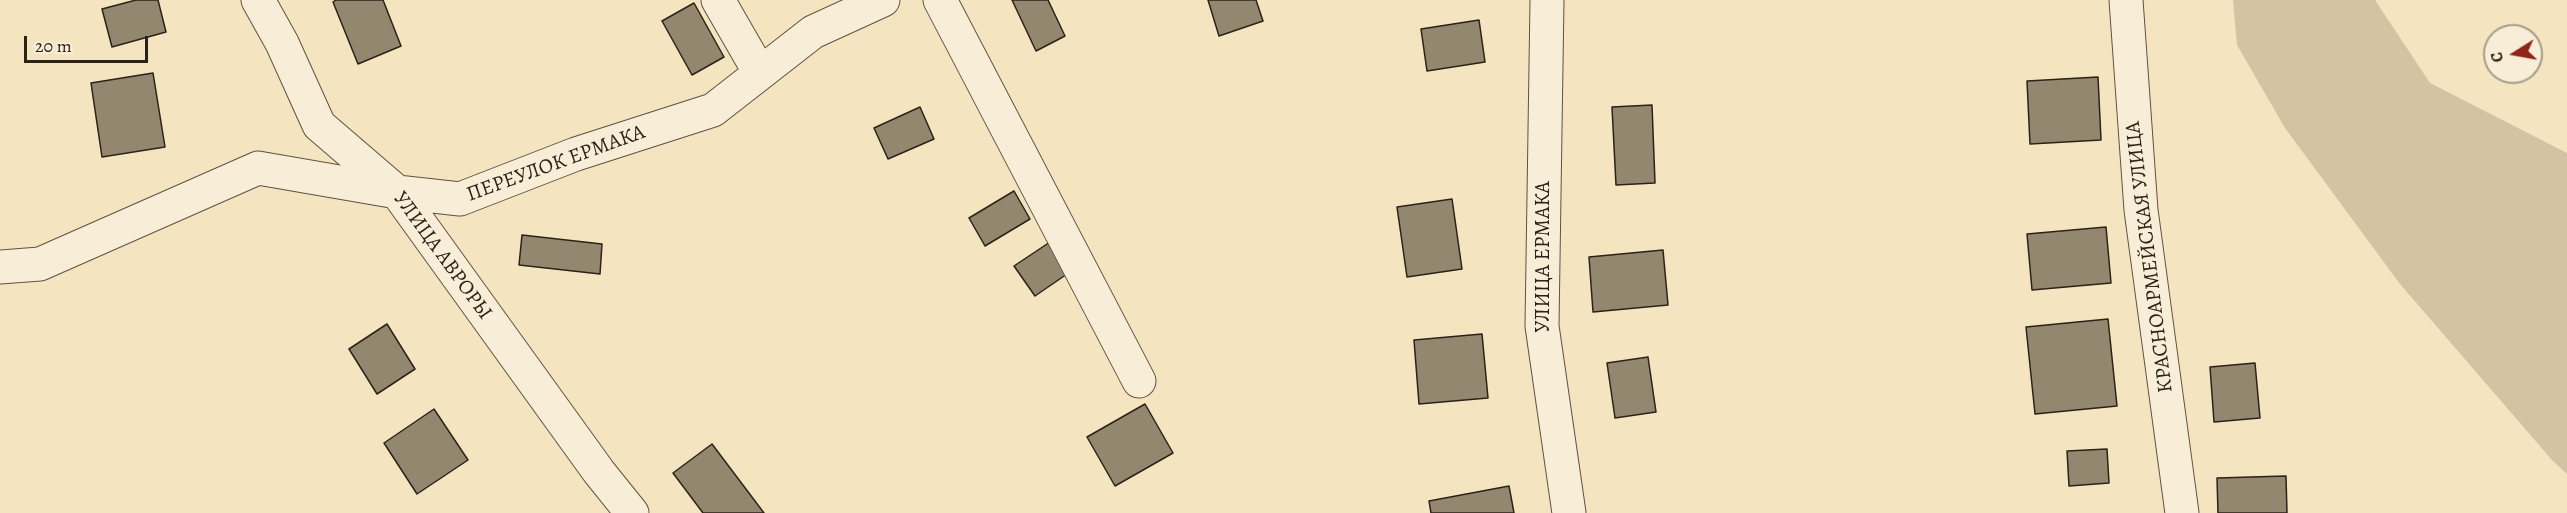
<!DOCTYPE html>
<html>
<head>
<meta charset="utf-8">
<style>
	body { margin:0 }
	#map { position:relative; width:2567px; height:513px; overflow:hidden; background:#f5e4c0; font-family:Alegreya,serif }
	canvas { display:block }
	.north { position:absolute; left:2483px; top:24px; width:60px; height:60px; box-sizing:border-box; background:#f8edd6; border:2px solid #a69c8a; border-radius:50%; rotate:259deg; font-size:16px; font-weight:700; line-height:24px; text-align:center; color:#2b2218 }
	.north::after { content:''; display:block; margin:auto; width:21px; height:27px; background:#8f2418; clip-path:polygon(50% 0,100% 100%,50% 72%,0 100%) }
	.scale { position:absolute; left:24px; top:36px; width:124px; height:27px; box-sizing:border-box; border:3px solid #2b2218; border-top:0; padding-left:8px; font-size:18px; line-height:21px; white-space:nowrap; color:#2b2218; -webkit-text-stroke:4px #f8edd6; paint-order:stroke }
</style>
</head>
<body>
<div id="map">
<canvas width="2567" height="513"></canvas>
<div class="north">С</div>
<div class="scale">20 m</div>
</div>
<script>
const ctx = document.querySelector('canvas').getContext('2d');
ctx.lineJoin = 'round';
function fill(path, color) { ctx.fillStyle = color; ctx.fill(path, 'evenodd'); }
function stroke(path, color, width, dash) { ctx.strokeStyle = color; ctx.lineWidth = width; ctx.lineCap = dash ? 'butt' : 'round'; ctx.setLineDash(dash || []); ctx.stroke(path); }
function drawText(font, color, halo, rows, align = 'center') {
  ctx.font = font + ' Alegreya,serif'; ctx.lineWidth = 4.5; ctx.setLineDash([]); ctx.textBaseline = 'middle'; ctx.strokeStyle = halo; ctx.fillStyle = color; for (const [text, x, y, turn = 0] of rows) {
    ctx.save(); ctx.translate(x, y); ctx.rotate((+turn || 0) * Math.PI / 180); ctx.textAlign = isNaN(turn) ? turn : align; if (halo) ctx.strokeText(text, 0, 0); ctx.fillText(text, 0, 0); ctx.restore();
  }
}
fill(new Path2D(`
	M2233 0H2375L2430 83 2567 153V474L2552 460 2400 284 2285 128 2237 45Z`), '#d3c3a3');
const building = new Path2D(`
	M136 0H158L166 32 112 47 102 9Z
	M336 0H383L401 46 358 64 333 2Z
	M1012 0H1048L1065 36 1036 51Z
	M1208 0H1256L1263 21 1219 36Z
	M694 3 724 57 692 75 662 21Z
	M1479 20 1485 62 1427 71 1421 29Z
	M153 73 165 147 102 157 91 83Z
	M2098 77 2101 140 2030 144 2027 81Z
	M1652 105 1655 183 1616 185 1612 107Z
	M920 107 934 139 888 159 874 128Z
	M1014 191 1030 219 985 246 969 218Z
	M1452 199 1462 269 1407 277 1397 207Z
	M2106 227 2111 283 2032 290 2027 234Z
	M522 235 602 244 600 274 519 265Z
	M1050 242 1070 272 1035 296 1014 266Z
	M1663 250 1668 305 1593 312 1589 257Z
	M2108 319 2117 406 2035 414 2026 327Z
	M387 324 415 369 377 394 349 349Z
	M1482 334 1488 398 1419 404 1414 340Z
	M1648 357 1656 412 1615 418 1607 363Z
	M2255 363 2260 418 2214 422 2210 367Z
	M1145 404 1173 453 1115 486 1087 437Z
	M434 409 468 460 417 494 384 443Z
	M712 444 764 513H703L673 473Z
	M2107 449 2109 483 2069 486 2067 451Z
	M2286 476 2287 513H2218L2217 478Z
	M1509 486 1514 513H1431L1429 501Z`);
fill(building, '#94876f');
stroke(building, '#2b2218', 1.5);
const minor = new Path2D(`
	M258 0 282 43 319 125 397 192 599 472 632 513
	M718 0 760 73
	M940 0 1139 381
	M1547 0 1542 326 1569 513
	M2126 0 2141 210 2182 513
	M0 267 40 264 258 168 397 192 460 199 576 154 713 110 813 32 883 0`);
stroke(minor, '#5e5242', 35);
stroke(minor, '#f8edd6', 33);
drawText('21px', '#2b2218', '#f8edd6', [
	["ПЕРЕУЛОК ЕРМАКА",556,164,-20],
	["УЛИЦА АВРОРЫ",442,256,54],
	["УЛИЦА ЕРМАКА",1544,257,-90],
	["КРАСНОАРМЕЙСКАЯ УЛИЦА",2150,257,-97]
]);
</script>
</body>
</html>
